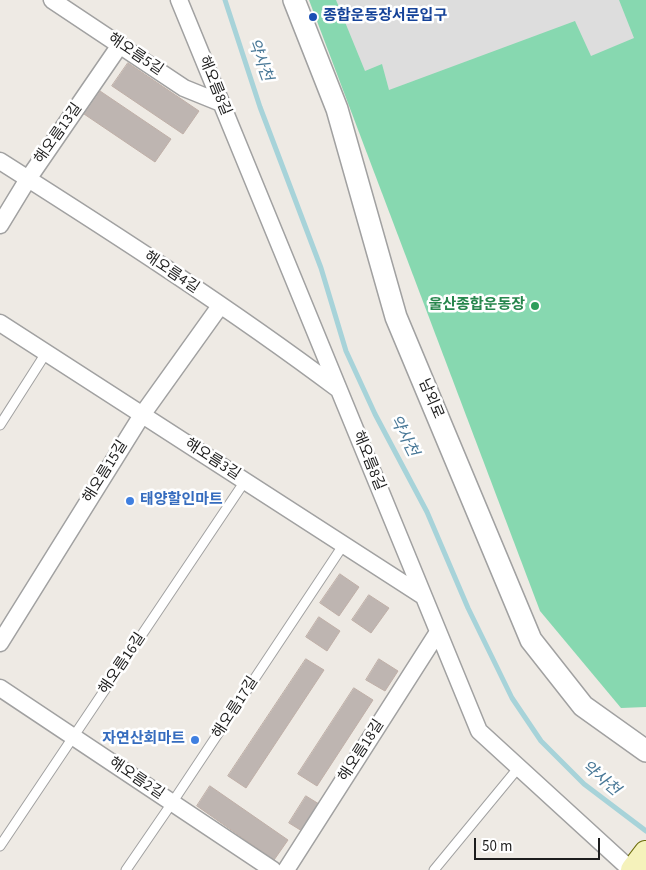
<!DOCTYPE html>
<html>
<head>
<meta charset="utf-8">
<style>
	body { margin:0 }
	#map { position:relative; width:646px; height:870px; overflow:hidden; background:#eeeae4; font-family:"Source Sans 3",sans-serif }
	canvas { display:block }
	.scale { position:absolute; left:474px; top:838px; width:126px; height:22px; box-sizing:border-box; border:2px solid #1d1d1d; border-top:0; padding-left:6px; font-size:15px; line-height:18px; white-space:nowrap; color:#1d1d1d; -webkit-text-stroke:4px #fff; paint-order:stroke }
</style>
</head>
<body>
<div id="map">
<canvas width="646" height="870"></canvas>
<div class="scale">50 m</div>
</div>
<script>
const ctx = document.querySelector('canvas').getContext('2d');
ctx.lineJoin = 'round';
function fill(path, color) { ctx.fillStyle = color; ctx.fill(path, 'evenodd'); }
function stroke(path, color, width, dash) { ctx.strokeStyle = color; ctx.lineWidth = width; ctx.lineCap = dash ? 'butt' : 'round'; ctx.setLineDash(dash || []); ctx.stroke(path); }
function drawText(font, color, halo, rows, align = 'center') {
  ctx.font = font + ' "Source Sans 3","Noto Sans KR",sans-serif'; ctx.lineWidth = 5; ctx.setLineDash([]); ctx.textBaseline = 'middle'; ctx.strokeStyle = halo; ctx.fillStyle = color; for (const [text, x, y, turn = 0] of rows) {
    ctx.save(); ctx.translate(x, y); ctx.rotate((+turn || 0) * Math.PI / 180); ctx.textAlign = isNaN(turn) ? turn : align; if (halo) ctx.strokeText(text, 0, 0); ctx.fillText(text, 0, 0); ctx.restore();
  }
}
fill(new Path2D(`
	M309 0H646V707L621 708 540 611Z`), '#87d8b0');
fill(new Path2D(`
	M336 0H619L634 38 591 56 575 21 389 90 382 64 365 71Z`), '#ddd');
stroke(new Path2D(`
	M225 0 260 107 321 268 346 351 375 414 427 512 468 608 512 698 541 741 584 784 646 831`), '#a7d3d9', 5);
const building = new Path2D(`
	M128 63 199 111 183 134 112 86Z
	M100 91 171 139 155 162 84 114Z
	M340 574 359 587 339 616 320 603Z
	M369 595 389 608 371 633 352 620Z
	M319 617 340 631 327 651 306 637Z
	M306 659 324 670 246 788 228 776Z
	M379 659 398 671 385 691 366 680Z
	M354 688 373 700 317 786 298 774Z
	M210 786 288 840 274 860 197 806Z
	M306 796 319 804 302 831 289 823Z`);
fill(building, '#beb5b1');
stroke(building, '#bfafa7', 1);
const service = new Path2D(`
	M0 425 46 353
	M0 846 245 481
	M126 870 172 803 344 544
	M434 870 519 767`);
const minor = new Path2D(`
	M52 0 184 88 221 103
	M179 0 479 731 631 870
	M0 161C115 234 230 308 338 389
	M0 225 28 179 120 45
	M0 323 423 596
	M0 643 142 415 220 306
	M0 688 273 870
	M286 870 438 632`);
const tertiary = new Path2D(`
	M294 0 337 109 396 317 531 640 583 706 646 751`);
const secondary = new Path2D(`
	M633 870 646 853`);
stroke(service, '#a1a1a1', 11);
stroke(minor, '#a1a1a1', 19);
stroke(tertiary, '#a1a1a1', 24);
stroke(secondary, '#6d6d0c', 26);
stroke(service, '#fff', 9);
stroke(minor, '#fff', 16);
stroke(tertiary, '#fff', 21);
stroke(secondary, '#f5f2bb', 24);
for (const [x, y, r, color] of [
	[313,17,5,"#1a4fb4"],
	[535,306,5,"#2e9e5b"],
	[130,501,5,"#3f7fe0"],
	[195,740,5,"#3f7fe0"]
]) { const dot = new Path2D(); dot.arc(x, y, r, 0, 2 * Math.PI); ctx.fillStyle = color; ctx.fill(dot); stroke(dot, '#fff', 2); }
drawText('bold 15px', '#164399', '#fff', [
	["종합운동장서문입구",323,17]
], 'left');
drawText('15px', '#1d1d1d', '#fff', [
	["해오름5길",135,55,34],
	["해오름8길",214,86,68],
	["해오름13길",59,134,-55],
	["해오름4길",171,273,34],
	["남외로",430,399,67],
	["해오름3길",212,460,33],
	["해오름8길",368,461,68],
	["해오름15길",106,472,-58],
	["해오름16길",123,664,-56],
	["해오름17길",236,708,-57],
	["해오름18길",362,751,-57],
	["해오름2길",136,779,34]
]);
drawText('bold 15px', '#27864d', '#fff', [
	["울산종합운동장",525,306]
], 'right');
drawText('bold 15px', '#366cbe', '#fff', [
	["태양할인마트",140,501],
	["자연산회마트",185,740,"right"]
], 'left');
drawText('italic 16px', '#4a7998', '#fff', [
	["약사천",259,60,70],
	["약사천",403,436,63],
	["약사천",600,779,40]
]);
</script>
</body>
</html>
